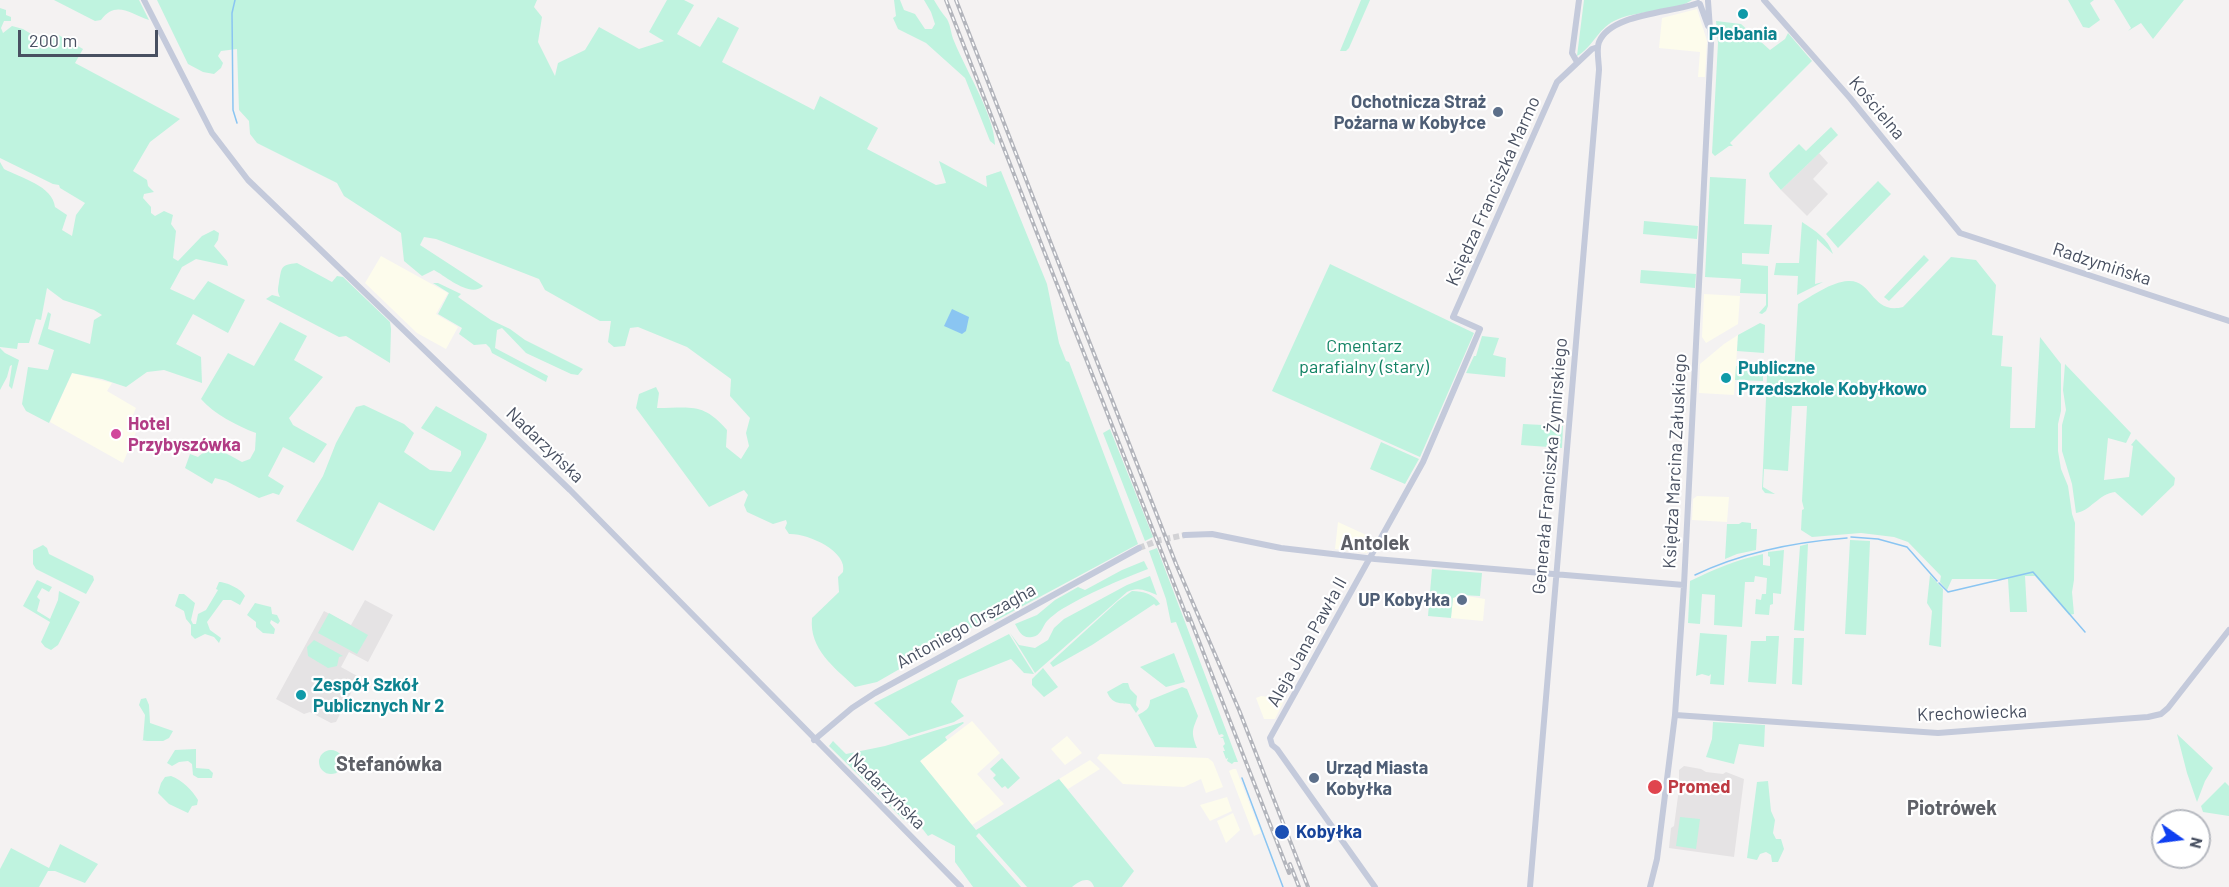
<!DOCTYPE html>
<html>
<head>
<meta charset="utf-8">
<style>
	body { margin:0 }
	#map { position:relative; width:2229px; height:887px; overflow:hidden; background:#f4f2f2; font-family:Barlow,sans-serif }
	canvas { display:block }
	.north { position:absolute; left:2151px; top:809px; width:60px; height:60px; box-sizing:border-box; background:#fff; border:2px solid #b6b9c0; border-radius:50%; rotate:104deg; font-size:16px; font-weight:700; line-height:24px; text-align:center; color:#485061 }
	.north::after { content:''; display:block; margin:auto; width:21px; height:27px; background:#0f3ff1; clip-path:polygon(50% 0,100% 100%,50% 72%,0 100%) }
	.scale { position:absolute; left:18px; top:30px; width:140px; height:27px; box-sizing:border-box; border:3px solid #485061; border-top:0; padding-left:8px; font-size:18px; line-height:21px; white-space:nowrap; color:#485061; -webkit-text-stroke:4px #fff; paint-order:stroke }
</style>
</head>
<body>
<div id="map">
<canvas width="2229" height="887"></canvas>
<div class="north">N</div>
<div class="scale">200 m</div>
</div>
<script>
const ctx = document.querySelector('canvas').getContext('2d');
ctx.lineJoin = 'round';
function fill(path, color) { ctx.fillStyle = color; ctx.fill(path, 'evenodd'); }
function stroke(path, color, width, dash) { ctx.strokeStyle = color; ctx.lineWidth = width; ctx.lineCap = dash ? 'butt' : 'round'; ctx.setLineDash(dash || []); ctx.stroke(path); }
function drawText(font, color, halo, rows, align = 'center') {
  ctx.font = font + ' Barlow,sans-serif'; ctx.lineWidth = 4.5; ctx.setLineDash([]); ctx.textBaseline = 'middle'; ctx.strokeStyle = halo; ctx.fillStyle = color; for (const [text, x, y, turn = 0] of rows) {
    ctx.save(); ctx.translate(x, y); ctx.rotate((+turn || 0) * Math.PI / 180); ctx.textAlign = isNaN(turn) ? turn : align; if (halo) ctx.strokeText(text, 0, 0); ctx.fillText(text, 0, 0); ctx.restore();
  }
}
fill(new Path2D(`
	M1697 9 1707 41 1705 77H1698L1700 52 1659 48 1662 18Z
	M381 256 448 293 436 314 458 327 446 349 417 333 365 283Z
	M1704 294 1740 296 1738 324 1706 343 1702 337Z
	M1738 335 1734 395 1699 393 1700 364 1724 344Z
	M72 373 112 383 107 391 136 408 130 422 138 427 123 463 50 422Z
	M1697 496 1729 497 1727 522 1692 520 1693 499Z
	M1338 522 1375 539 1367 553 1335 549Z
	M1461 595 1485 599 1483 621 1451 618 1453 598Z
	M1261 696 1285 699 1275 719H1264L1256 698Z
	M972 721 1000 753 977 774 1004 804 972 825 920 761Z
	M1067 736 1082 753 1065 765 1051 749Z
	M1100 754 1208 758 1213 762 1223 787 1206 793 1201 779 1184 787 1123 784 1097 758Z
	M1090 760 1100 769 1068 789 1059 779Z
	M1233 769H1236L1261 833 1254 836 1229 771Z
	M1227 797 1232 811 1210 821 1200 805Z
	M1233 813 1240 830 1226 843 1217 821Z`), '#fdfcec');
fill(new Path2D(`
	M1819 153 1828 163 1813 179 1828 194 1807 216 1781 190Z
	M365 600 393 615 368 662 349 652 341 667 359 677 336 722 331 723 310 712 304 714 276 699 324 611 351 625Z
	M1684 766 1701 769 1706 772 1723 774 1726 772 1744 779 1734 857 1669 848 1671 828 1674 826 1679 789V770Z`), '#e5e3e4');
fill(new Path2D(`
	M54 0H139L149 20C130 14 116 0 101 20L95 21Z
	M157 0H537L534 7 542 17 538 42 555 76 558 63 585 50 599 27 639 49 664 41 649 32 667 0H684L694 5 677 34 700 47 718 17 739 28 722 62 814 110 820 96 878 128 867 149 936 185 946 183 939 161 987 187 986 176 1001 171 1047 284 1059 343 1066 361 1069 362 1138 544 995 621 990 617 877 682 855 687C834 667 809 649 812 618L839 592 838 577 843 572C848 551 807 533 789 534L785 528 787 523 786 520 773 524 747 512 744 505 748 495 744 490 709 507 636 408 639 394 656 387 659 393 657 408C691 408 703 402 727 430L726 447 741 459 749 446 746 433 750 418 730 396 731 379 687 347 638 327 630 328 625 346 614 347 608 342 611 321H600L545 290 539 279 436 239 424 237 420 245 483 286C470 298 447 277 434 270L422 276 404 261 401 233 344 196 337 183 257 143 250 134 249 121 239 110 237 49 221 51 218 56 223 63 221 68 214 74 203 72 188 64Z
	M894 0H900L904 10 915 14 925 29H932L935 24 931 12 924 0H934C938 7 942 13 947 19 951 26 951 35 954 41 966 71 994 114 995 145L990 141 965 78 926 43 898 29 893 18 896 16Z
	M1361 0H1370L1349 48 1346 51H1340Z
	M1584 0H1692C1670 14 1637 9 1614 21 1598 29 1592 48 1577 56Z
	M2068 0H2094L2090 3 2100 20 2089 28 2083 27Z
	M2114 0H2184L2153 39 2141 23 2128 31 2131 28Z
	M0 8 6 10V15L11 17V21H4L1 28 3 33 12 26 23 29 41 40 49 38 55 33 83 49 75 63 180 119 150 142 133 171 147 180 148 186 154 192 144 194 143 198 151 207V213L155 216 164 211 173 215 171 224 176 231 173 258 178 261 202 236 214 230 219 233 218 240 214 246 227 261 228 266 196 259 182 267 170 289 194 300 208 281 245 300 228 333 193 314 176 344 201 357 202 383 164 370 147 372 126 387 102 379 72 373 49 423 26 411 22 404 28 367 48 370 54 350 38 344 48 312 51 314 48 329 90 344 94 320 102 315 94 310 63 300 47 288 41 320 36 319 29 343H18L17 349 0 347V162L4 169C21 178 53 186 55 207L67 215 62 230 72 236 76 215 85 203 60 188 59 185 53 184 0 158Z
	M1716 21 1741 24 1770 50 1785 39 1788 33 1812 61 1730 143 1733 146H1729L1715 156 1712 153 1718 43Z
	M1831 127 1838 135 1781 190 1770 177 1769 173 1799 144 1806 151Z
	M1710 177 1746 179 1744 224 1772 225 1769 254 1742 253V264L1768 266V306L1766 311 1762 314 1759 313 1766 305V294L1740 293 1741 279 1705 277Z
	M1878 181 1891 194 1838 248 1826 234Z
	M1644 221 1698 226 1697 239 1643 234Z
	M1802 222C1815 231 1828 238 1833 254L1817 239 1815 284 1823 282 1797 295 1798 276 1774 275 1776 263H1799Z
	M1924 255 1929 260 1889 301 1884 297Z
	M1951 257 1976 260 1996 285 1992 335 2003 336 2001 366 2012 367 2010 428H2035L2040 337 2061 364V411L2058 424V451L2061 469 2068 486 2072 514 2075 523 2074 580 2072 592 2074 614 2069 615 2035 576H2025L2027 612H2010L2008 579H1952L1947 590 1940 582 1941 576 1908 542 1894 537 1861 533 1812 537 1801 530 1802 510 1804 509 1802 501 1807 406H1792L1788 471 1764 469 1763 487 1775 494 1765 493 1762 489 1767 375 1769 373 1794 374 1798 304C1812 296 1831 282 1848 281 1872 279 1872 315 1903 307Z
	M297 263 332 282 337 276 343 277 390 322 391 329 390 363 346 336 339 337 266 299 272 295 280 297C277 291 278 289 279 282 282 267 280 265 297 263Z
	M1330 264 1474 333 1420 457 1272 391Z
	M1641 270 1696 274 1695 288 1640 283Z
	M433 283H438L461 294 458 297 491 320 510 329 525 340 583 369 578 375 571 374 526 353 502 328 497 330 495 348 548 376 546 382 492 353 490 348 486 344 474 345 459 334 462 328 438 314 449 293Z
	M280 322 307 336 294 360 323 377 289 418 293 425 327 444 314 463 283 447 268 476 284 486 279 495 273 493 259 498 226 481 215 478 212 484 185 468 190 454 198 457C213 443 227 454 242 462L250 459 255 450 256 433C237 426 214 414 201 399L228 353 254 366Z
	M1760 323 1765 325 1764 353 1737 351 1738 335Z
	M1482 336 1499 338 1493 355 1506 358 1505 377 1466 373 1474 356H1476Z
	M0 348 5 353 19 360 12 389 9 386 12 365 10 366 7 377 0 390Z
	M2065 364 2131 433 2126 443 2108 438 2104 480 2129 477 2133 446 2131 445 2136 439 2175 478 2174 485 2142 516 2115 492C2100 493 2089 512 2076 513L2072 484 2062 451V425L2066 410 2063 390Z
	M1736 366 1763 367V381L1735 380Z
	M364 405 404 424 414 433 404 452 430 470 451 472 461 455V451L421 428 436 406 487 434 486 439 434 531 379 502 353 551 296 521 323 476 336 443 356 407Z
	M1523 424 1563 426 1562 448 1521 445Z
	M1110 429 1153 537 1145 541 1103 433Z
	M1381 442 1419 459 1405 484 1370 469Z
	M1742 522 1751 523V529H1757L1756 550 1737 554 1725 559 1727 524H1739Z
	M1850 540 1870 541 1866 635 1845 634Z
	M1808 544 1804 631 1794 630 1800 546Z
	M43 545 47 548 49 554 93 576 94 580 86 594 36 569 33 564V550Z
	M1157 548 1238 762H1234L1232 764 1227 761 1228 758 1226 759 1223 751H1225L1223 746 1225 744 1223 738H1220L1224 736 1222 734 1219 735 1176 622 1171 623 1166 599 1149 551Z
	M1784 550 1781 594 1773 593V604L1770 605 1769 615 1755 614 1756 599 1761 600 1762 594H1766L1767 578 1755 576 1754 582H1745L1742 627 1714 625 1715 595 1702 594 1700 624 1688 623 1690 581C1715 569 1736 560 1763 554V565L1770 566V557L1768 556V552Z
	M1144 561 1148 569C1119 580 1089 593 1062 609 1057 612 1051 617 1047 621 1042 627 1041 636 1032 637 1022 639 1019 631 1015 624L1037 615 1055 600 1078 587 1085 590 1122 570Z
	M1432 569 1482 573 1480 596 1461 595 1453 598 1451 618 1428 616Z
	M1930 575 1943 589 1941 647 1929 645 1932 611 1927 603Z
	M1150 576 1157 595C1147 591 1138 586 1127 592L1035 673 1010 633 1019 645 1035 648 1048 640 1054 628 1064 619 1127 585Z
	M37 580 52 587 49 592 42 588 37 597 40 600 37 611 50 619 58 600 59 591 80 602 58 645 51 650 45 647 41 642 50 622 23 606Z
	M219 582C226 582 242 589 245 596L240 605 231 600H223L207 622 210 630 221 638 219 643 214 637 205 634 195 639 191 635V625L186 619 184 611 175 606 179 594H184L195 603 191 620 193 624H196L198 614 206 610 218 590 216 589Z
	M1132 591C1143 591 1154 594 1160 604L1156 606 1154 604 1092 645 1053 667 1050 663 1118 601Z
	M255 603 271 607 272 614 277 615 280 621 278 624 271 620 270 623 275 629 274 634 263 633 256 627V622L247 615Z
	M329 613 368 635 357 654 318 633Z
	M1700 633 1727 635 1724 685 1710 684 1711 674 1709 676 1702 674 1696 676Z
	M1009 634 1034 674 1024 673 1011 659 958 680 951 702 964 716 954 722 909 736 874 703Z
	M1766 636H1779L1776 684 1748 682 1751 641H1766Z
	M1794 638H1804L1802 685 1792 684Z
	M314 640 343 656 339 657 337 666 328 668 308 656 307 647Z
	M1174 653 1185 682 1166 687 1140 667Z
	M1043 668 1058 687 1044 697 1032 685V679Z
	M1123 683H1128L1130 689 1137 696 1136 705 1139 709 1136 713 1130 704C1119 703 1112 704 1107 692Z
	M1182 687 1187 689 1198 716C1192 731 1191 732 1197 748L1155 747 1138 715C1145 711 1150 709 1150 700Z
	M146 698 149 705 150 723 173 731 169 738 163 741H141L147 740H143L145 715 139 705 141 699Z
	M963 722 964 723 945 737 947 740 920 761 976 830 1059 779 1134 871 1122 887H1094C1090 875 1079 881 1072 887H1027L979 833 976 836 1021 887H973L955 862V846L932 834 928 836 921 827 914 826 903 819 829 746 833 741 846 754 885 746Z
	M1713 722 1765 725 1764 747 1739 744 1734 764 1706 757 1712 739Z
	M2177 734 2213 768 2205 781 2197 802 2187 773Z
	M196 749V768L209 769 213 773 212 778H198L193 775 192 764 188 761 179 762 172 766 167 763 175 750Z
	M319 762a12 12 0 1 1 24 0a12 12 0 1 1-24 0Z
	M1002 758 1020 778 1008 789 1005 786 1002 788 993 778 996 775 990 769Z
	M171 776C182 780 192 790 198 800L197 805 192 806 188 813 169 804 158 793 161 783 165 777Z
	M1768 781 1771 811 1775 820 1773 833 1776 839H1781L1784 849 1778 862H1772L1771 855 1766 852 1760 854 1757 860 1747 858 1757 782Z
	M2225 782 2229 786V816L2203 812 2201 806Z
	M1680 817 1700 819 1696 849 1676 846Z
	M60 844 98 864 85 883 55 871H48L39 887H0V869L11 848 49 868Z`), '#bff3df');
fill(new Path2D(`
	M952 309 969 317 966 331 962 334 944 326Z`), '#8ac5f2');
stroke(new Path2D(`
	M235 0 232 13 233 110 237 123
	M1851 537 1878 539 1907 547 1937 581
	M1695 575C1743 552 1795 542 1847 538
	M1939 583 1948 592 2033 572 2085 632
	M1242 778 1283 887`), '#8ac5f2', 1.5);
stroke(new Path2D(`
	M1139 548 1160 540 1185 535`), '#d2d2d5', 6, [6, 3]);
stroke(new Path2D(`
	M144 0 212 133 248 180 570 490 961 887
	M1764 0 1850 98 1960 233 2229 321
	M1700 4 1708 26
	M1577 62 1572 53 1579 0
	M1185 535 1212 534 1281 548 1375 559 1684 585
	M1675 715 1938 733 2148 717 2161 714 2168 708 2229 630
	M814 740 852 708 875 693 1139 548
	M1375 887 1277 749 1272 745 1270 738 1423 462 1480 329 1453 317 1557 82 1592 49 1598 47
	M1530 887 1599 70C1599 62 1596 49 1599 42 1611 13 1673 13 1698 3
	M1650 887 1657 859 1675 715 1684 585 1711 43 1708 1`), '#c4cadb', 6);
const rail = new Path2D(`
	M946 0 1188 620
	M956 0 1176 564 1239 710 1308 887
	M1188 613 1289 873
	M1290 864 1299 887`);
stroke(rail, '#b3b5bc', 4);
stroke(rail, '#fff', 1.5, [4.5]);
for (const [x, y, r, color] of [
	[1743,14,6,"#0f9aa8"],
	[1498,112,6,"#5c6f8a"],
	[1726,378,6,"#0f9aa8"],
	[116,434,6,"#d1479c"],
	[1462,600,6,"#5c6f8a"],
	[301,695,6,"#0f9aa8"],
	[1314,778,6,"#5c6f8a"],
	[1655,787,8,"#e0444e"],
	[1282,832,8,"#1a4fb4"]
]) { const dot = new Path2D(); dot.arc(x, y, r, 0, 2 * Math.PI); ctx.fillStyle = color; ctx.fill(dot); stroke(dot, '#fff', 2); }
drawText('bold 18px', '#0d838f', '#fff', [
	["Plebania",1743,34,"center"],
	["Publiczne",1738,368],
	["Przedszkole Kobyłkowo",1738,389],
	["Zespół Szkół",313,685],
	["Publicznych Nr 2",313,706]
], 'left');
drawText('bold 18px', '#4e5e75', '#fff', [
	["Ochotnicza Straż",1486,102],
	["Pożarna w Kobyłce",1486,123],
	["UP Kobyłka",1450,600],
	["Urząd Miasta",1326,768,"left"],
	["Kobyłka",1326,789,"left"]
], 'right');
drawText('18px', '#485061', '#fff', [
	["Kościelna",1877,108,50],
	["Księdza Franciszka Marmo",1493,191,-66],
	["Radzymińska",2102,264,18],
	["Nadarzyńska",545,445,44],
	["Księdza Marcina Załuskiego",1675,461,-87],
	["Generała Franciszka Żymirskiego",1550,466,-85],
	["Antoniego Orszagha",966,626,-29],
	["Aleja Jana Pawła II",1307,642,-61],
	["Krechowiecka",1972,713,-2],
	["Nadarzyńska",887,791,45]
]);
drawText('18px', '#128364', '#fff', [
	["Cmentarz",1364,346],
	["parafialny (stary)",1364,367]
]);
drawText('bold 18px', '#b23c85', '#fff', [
	["Hotel",128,424],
	["Przybyszówka",128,445]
], 'left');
drawText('bold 18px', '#be3a42', '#fff', [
	["Promed",1668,787]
], 'left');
drawText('bold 18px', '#164399', '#fff', [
	["Kobyłka",1296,832]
], 'left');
drawText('bold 20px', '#5e6067', '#fff', [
	["Antolek",1375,543],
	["Stefanówka",389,764],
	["Piotrówek",1952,808]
]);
</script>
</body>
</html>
